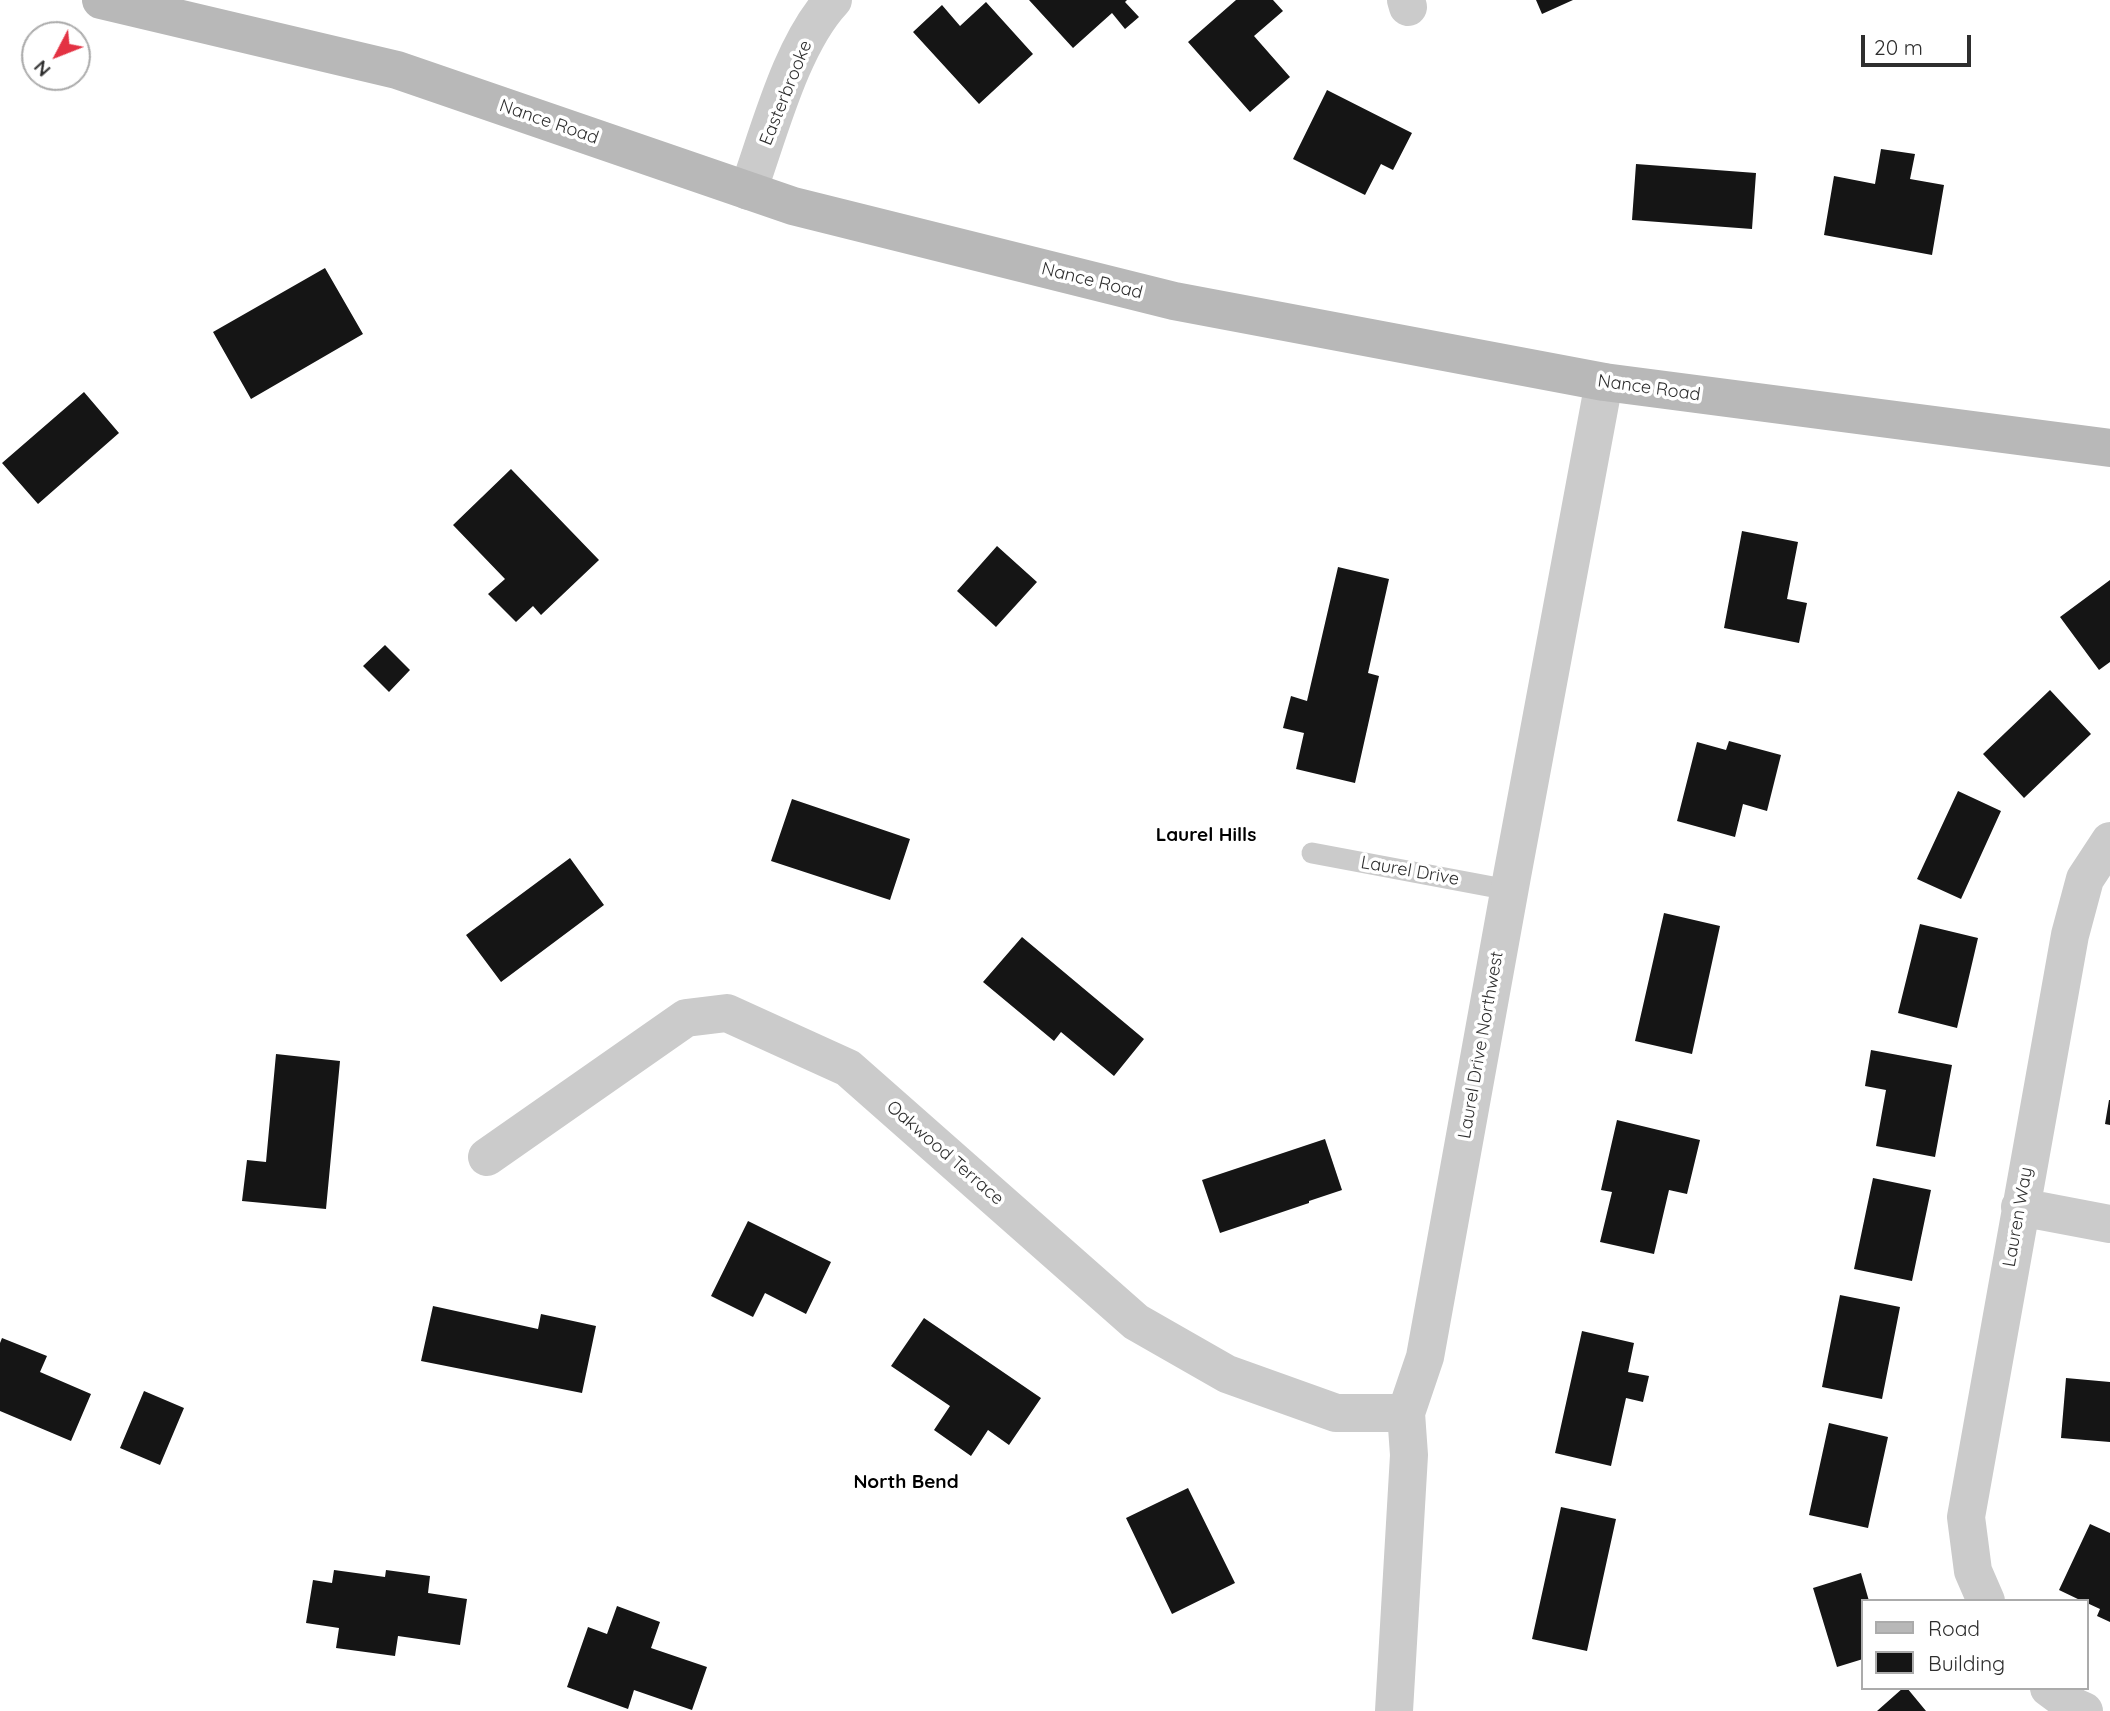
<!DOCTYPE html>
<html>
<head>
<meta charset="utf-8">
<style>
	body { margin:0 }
	#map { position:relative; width:2110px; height:1711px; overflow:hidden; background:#fff; font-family:Quicksand,sans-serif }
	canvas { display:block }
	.legend { position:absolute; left:1861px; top:1599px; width:228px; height:91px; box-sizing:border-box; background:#fff; border:2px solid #ababab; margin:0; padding:9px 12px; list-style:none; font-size:21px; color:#2e2e2e }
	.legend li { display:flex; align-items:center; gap:14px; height:35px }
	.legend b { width:35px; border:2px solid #ababab }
	.north { position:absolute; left:21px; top:21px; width:70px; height:70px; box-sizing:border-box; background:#fff; border:2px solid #ababab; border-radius:50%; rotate:228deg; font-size:19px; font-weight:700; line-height:28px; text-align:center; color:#2e2e2e }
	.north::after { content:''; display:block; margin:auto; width:24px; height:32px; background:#e33243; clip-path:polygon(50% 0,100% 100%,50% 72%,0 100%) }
	.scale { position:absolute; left:1861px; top:35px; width:110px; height:32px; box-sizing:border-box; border:4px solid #2e2e2e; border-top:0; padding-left:9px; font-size:21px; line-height:24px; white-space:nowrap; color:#2e2e2e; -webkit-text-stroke:5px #fff; paint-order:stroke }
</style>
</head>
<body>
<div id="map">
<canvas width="2110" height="1711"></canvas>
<ul class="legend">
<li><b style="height:9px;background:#b8b8b8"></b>Road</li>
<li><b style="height:19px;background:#151515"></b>Building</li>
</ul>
<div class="north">N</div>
<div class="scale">20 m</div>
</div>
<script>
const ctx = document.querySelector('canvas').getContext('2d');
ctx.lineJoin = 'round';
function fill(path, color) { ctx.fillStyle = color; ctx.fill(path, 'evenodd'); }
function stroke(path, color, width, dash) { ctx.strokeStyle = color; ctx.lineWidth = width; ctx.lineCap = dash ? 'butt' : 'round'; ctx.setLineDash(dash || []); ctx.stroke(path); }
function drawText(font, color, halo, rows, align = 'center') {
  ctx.font = font + ' Quicksand,sans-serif'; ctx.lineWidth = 7; ctx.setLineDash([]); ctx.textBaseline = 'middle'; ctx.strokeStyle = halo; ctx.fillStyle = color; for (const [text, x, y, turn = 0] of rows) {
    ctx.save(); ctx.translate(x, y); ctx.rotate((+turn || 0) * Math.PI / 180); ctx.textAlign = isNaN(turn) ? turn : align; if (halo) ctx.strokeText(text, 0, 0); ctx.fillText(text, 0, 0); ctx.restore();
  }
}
fill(new Path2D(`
	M1029 0H1127L1125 2 1139 17 1125 29 1112 13 1073 48Z
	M1236 0H1273L1283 11 1254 36 1290 77 1250 112 1188 42Z
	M1536 0H1573L1542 14Z
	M986 2 1033 54 979 104 913 32 942 5 960 26Z
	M1327 90 1412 133 1393 170 1381 164 1365 195 1293 159Z
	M1881 149 1915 154 1910 179 1944 185 1932 255 1824 235 1834 176 1875 184Z
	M1636 164 1756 173 1752 229 1632 220Z
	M325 268 363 334 251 399 213 332Z
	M84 392 119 433 38 504 2 463Z
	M511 469 599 560 541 615 533 606 516 622 488 594 505 579 453 525Z
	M1742 531 1798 542 1787 599 1807 603 1799 643 1724 628Z
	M997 546 1037 582 996 627 957 591Z
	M1338 567 1389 579 1368 673 1379 676 1355 783 1296 769 1304 733 1283 728 1291 696 1307 701Z
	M2110 580V662L2099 670 2060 617Z
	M385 645 410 670 389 692 363 666Z
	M2050 690 2091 734 2024 798 1983 754Z
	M1729 741 1781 755 1767 811 1743 804 1735 837 1677 821 1697 742 1726 750Z
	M1958 791 2001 811 1961 899 1917 879Z
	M792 799 910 839 890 900 771 861Z
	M570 858 604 905 501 982 466 935Z
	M1664 913 1720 926 1692 1054 1635 1041Z
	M1920 924 1978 938 1957 1028 1898 1013Z
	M1022 937 1144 1039 1114 1076 1061 1032 1054 1041 983 982Z
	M1871 1050 1952 1065 1935 1157 1876 1146 1886 1090 1865 1086Z
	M276 1054 340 1061 326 1209 242 1201 247 1160 266 1162Z
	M2109 1100H2110V1125L2105 1124Z
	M1617 1120 1700 1140 1687 1194 1669 1190 1654 1254 1600 1242 1612 1192 1601 1190Z
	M1325 1139 1342 1190 1309 1201V1203L1220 1233 1202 1180Z
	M1873 1178 1931 1190 1912 1281 1854 1269Z
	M748 1221 831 1262 806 1314 765 1293 753 1317 711 1296Z
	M1840 1295 1900 1307 1882 1399 1822 1387Z
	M433 1306 538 1329 541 1314 596 1326 582 1393 421 1361Z
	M924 1318 1041 1398 1009 1445 988 1430 971 1456 934 1430 950 1406 891 1366Z
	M1582 1331 1634 1343 1628 1372 1649 1376 1643 1402 1626 1398 1611 1466 1555 1453Z
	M2 1338 47 1356 40 1372 91 1394 71 1441 0 1411V1343Z
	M2066 1378 2110 1382V1442L2061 1438Z
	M144 1391 184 1408 160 1465 120 1448Z
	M1829 1423 1888 1437 1868 1528 1809 1515Z
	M1188 1488 1235 1583 1172 1614 1126 1518Z
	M1561 1507 1616 1519 1587 1651 1532 1639Z
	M2090 1524 2110 1533V1622L2097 1616 2100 1609 2087 1603V1601H2082L2059 1590Z
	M334 1570 385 1577 386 1570 430 1576 428 1593 467 1599 460 1645 398 1636 395 1656 336 1648 339 1628 306 1623 313 1580 332 1583Z
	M1861 1573 1869 1601H1863V1659L1837 1667 1813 1588Z
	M617 1606 660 1622 651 1648 707 1667 692 1710 634 1690 628 1709 567 1687 588 1627 607 1634Z
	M1903 1688H1907L1926 1711H1877Z`), '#151515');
stroke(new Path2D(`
	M1312 853 1509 890`), '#cbcbcb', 21);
stroke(new Path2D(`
	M1406 0 1408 7
	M748 191C769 133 791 45 833 0
	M487 1157 686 1018 727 1013 848 1068 1136 1322 1227 1374 1336 1413H1406
	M2020 1207 2110 1224
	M1986 1601 1973 1571 1966 1517 2070 935 2085 879 2110 841
	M2049 1688 2075 1707 2084 1711
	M1394 1711 1409 1455 1406 1413 1425 1357 1512 876 1604 382`), '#cbcbcb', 38);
stroke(new Path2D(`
	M101 0 397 70 793 206 1174 301 1604 382 2110 448`), '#b8b8b8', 38);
drawText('18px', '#2e2e2e', '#fff', [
	["Easterbrooke",786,93,-68],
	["Nance Road",549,122,19],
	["Nance Road",1092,281,14],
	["Nance Road",1649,388,8],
	["Laurel Drive",1410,871,10],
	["Laurel Drive Northwest",1481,1045,-80],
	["Oakwood Terrace",945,1153,41],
	["Lauren Way",2018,1217,-80]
]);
drawText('bold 19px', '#000', '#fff', [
	["Laurel Hills",1206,835],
	["North Bend",906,1482]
]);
</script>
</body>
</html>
